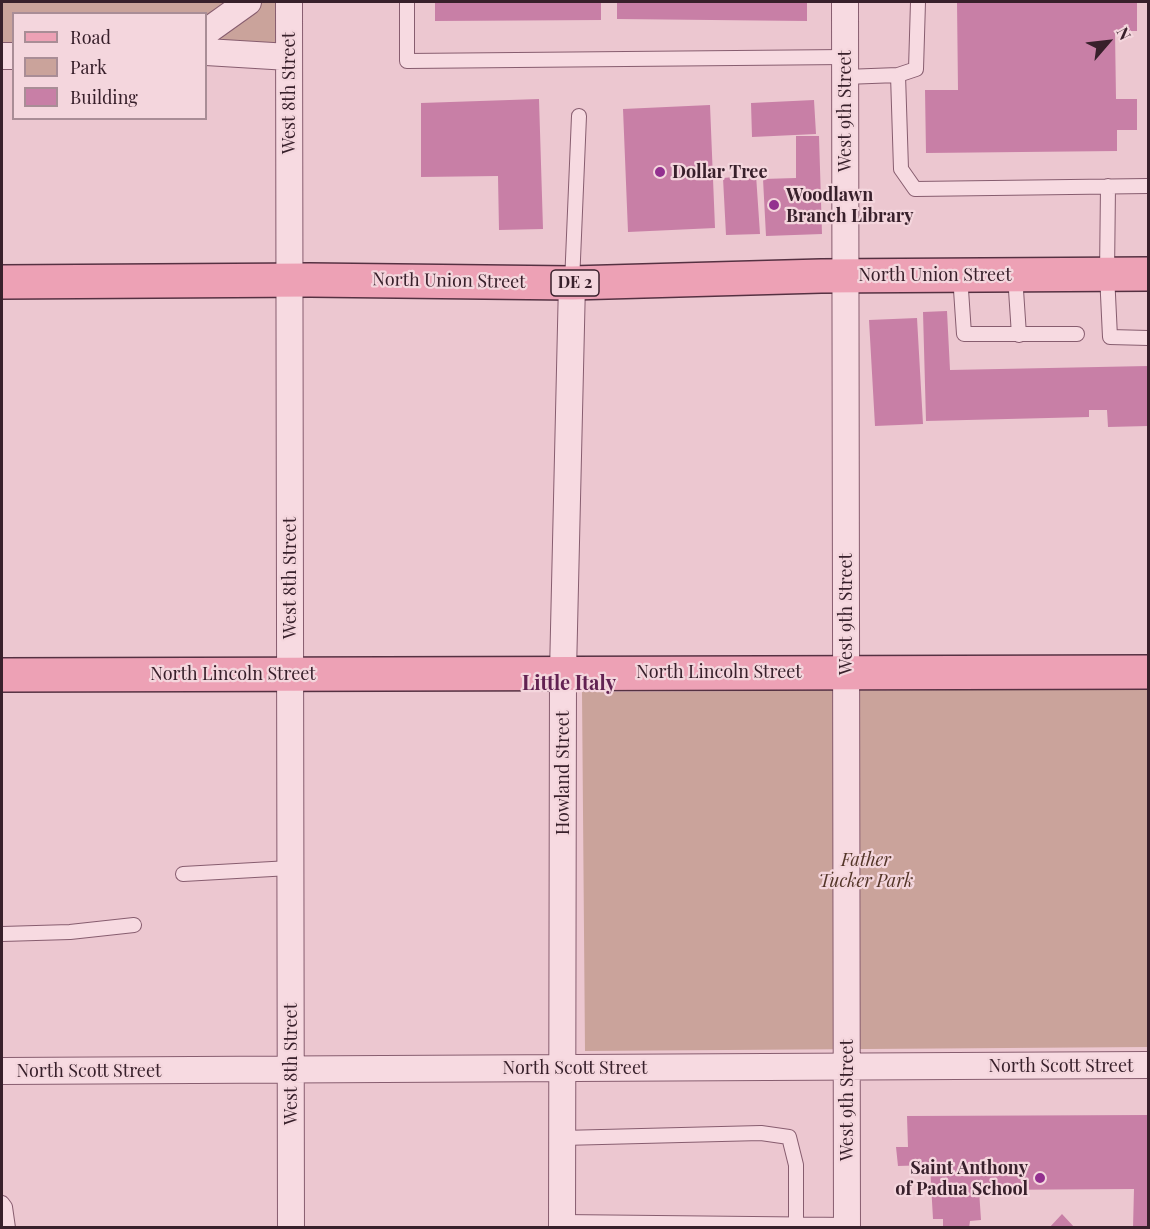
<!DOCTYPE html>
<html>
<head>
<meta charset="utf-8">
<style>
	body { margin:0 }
	#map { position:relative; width:1150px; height:1229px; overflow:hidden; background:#ecc7d0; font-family:"Playfair Display",serif }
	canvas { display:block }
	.frame { position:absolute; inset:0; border:3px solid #38202b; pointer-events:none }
	.legend { position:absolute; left:12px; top:12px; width:195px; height:108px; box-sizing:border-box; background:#f4d6dd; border:2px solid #a98d96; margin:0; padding:8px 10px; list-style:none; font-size:18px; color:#38202b }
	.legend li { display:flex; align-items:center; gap:12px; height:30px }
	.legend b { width:30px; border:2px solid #a98d96 }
	.north { position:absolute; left:1078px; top:12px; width:60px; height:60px; -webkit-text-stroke:4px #f4d6dd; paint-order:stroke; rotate:62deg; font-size:16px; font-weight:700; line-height:24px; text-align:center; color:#38202b }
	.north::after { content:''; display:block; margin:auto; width:21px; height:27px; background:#38202b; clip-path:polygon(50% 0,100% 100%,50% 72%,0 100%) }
</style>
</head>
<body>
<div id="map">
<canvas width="1150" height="1229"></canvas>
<div class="frame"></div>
<ul class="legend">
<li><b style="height:8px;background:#eda1b5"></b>Road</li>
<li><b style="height:16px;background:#caa39b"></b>Park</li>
<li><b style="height:16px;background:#c87fa6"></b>Building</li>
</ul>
<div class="north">N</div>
</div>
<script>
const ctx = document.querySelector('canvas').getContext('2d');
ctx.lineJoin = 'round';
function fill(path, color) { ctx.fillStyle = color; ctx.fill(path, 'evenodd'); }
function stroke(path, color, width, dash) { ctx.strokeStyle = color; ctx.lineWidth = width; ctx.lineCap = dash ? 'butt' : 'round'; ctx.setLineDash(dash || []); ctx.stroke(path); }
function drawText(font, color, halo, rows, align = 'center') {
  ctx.font = font + ' "Playfair Display",serif'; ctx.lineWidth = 4.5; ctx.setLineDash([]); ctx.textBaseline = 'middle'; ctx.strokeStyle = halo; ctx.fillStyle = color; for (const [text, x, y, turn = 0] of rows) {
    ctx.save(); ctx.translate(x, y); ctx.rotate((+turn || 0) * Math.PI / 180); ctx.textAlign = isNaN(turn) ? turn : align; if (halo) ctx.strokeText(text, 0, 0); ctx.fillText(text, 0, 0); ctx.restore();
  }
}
fill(new Path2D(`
	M2 2H289V57L206 52V14H14L13 56H2Z
	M1148 689V1047L585 1051 582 692Z`), '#caa39b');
fill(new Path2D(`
	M435 2H601V20L435 21Z
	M617 2H807V21L617 19Z
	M957 2H1137V31H1115L1116 99H1137V130H1117V151L926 153 925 90H958Z
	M539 99 543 229 499 230 498 176 421 177V103Z
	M814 100 816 134 752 137 751 103Z
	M710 105 715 228 628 232 623 109Z
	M796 136H819L822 234 766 236 763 179 796 178Z
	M756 175 760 234 726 235 723 178Z
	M947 311 950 370 1148 366V426L1108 427 1107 410H1089V417L926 421 923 312Z
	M917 318 923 424 875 426 869 320Z
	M1148 1115V1228H1133L1134 1189 979 1190 981 1220 970 1221 969 1228H943V1219H933L930 1165 898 1166 896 1147H908L907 1116Z
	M1062 1214 1075 1228H1049Z`), '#c87fa6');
const service = new Path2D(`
	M407 2V61L845 57
	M898 75 916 69 918 2
	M845 77 898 75 901 169 915 189 1148 186
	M1108 186 1107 274 1110 337 1148 338
	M960 275 964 334H1077
	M1015 275 1019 335
	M572 283 579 116
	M183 874 290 868
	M2 934 70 932 134 925
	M562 1138 761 1133 789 1137 796 1165V1224
	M2 1203 5 1207 8 1228
	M562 1222 847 1225`);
const minor = new Path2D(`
	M289 2 291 1228
	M845 2 847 1228
	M206 32 248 2
	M206 52 289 57
	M2 56H14
	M2 1071 1148 1065
	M562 1228 563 672 572 283`);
const primary = new Path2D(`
	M2 282 310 280 572 283 821 276 1148 274
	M2 675 1148 672`);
stroke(service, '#875d6f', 16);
stroke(minor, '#875d6f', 28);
stroke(primary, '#553142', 36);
stroke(service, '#f7dae1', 14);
stroke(minor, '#f7dae1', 26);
stroke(primary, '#eda1b5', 33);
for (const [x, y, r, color] of [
	[660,172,6,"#93308f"],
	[774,205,6,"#93308f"],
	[1040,1178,6,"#93308f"]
]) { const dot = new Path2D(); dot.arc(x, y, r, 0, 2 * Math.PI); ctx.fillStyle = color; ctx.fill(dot); stroke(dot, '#f4d6dd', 2); }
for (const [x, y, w] of [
	[575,283,48]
]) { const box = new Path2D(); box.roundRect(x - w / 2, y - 13, w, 26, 4.5); ctx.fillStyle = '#f4d6dd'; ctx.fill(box); stroke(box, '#38202b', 1.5); }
drawText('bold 16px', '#38202b', null, [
	["DE 2",575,283]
]);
drawText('18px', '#38202b', '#f4d6dd', [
	["West 8th Street",289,93,-90],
	["West 9th Street",845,111,-90],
	["North Union Street",935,275],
	["North Union Street",449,281,1],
	["West 8th Street",290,578,-90],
	["West 9th Street",846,614,-90],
	["North Lincoln Street",719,672],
	["North Lincoln Street",233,674],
	["Howland Street",563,773,-90],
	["West 8th Street",291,1064,-90],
	["North Scott Street",1061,1066],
	["North Scott Street",575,1068],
	["North Scott Street",89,1071],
	["West 9th Street",847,1100,-90]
]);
drawText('bold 18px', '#38202b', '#f4d6dd', [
	["Dollar Tree",672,172],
	["Woodlawn",786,195],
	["Branch Library",786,216],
	["Saint Anthony",1028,1168,"right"],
	["of Padua School",1028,1189,"right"]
], 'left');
drawText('italic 18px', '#533528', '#f4d6dd', [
	["Father",866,860],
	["Tucker Park",866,881]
]);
drawText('bold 20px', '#622252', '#f4d6dd', [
	["Little Italy",569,684]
]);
</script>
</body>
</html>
